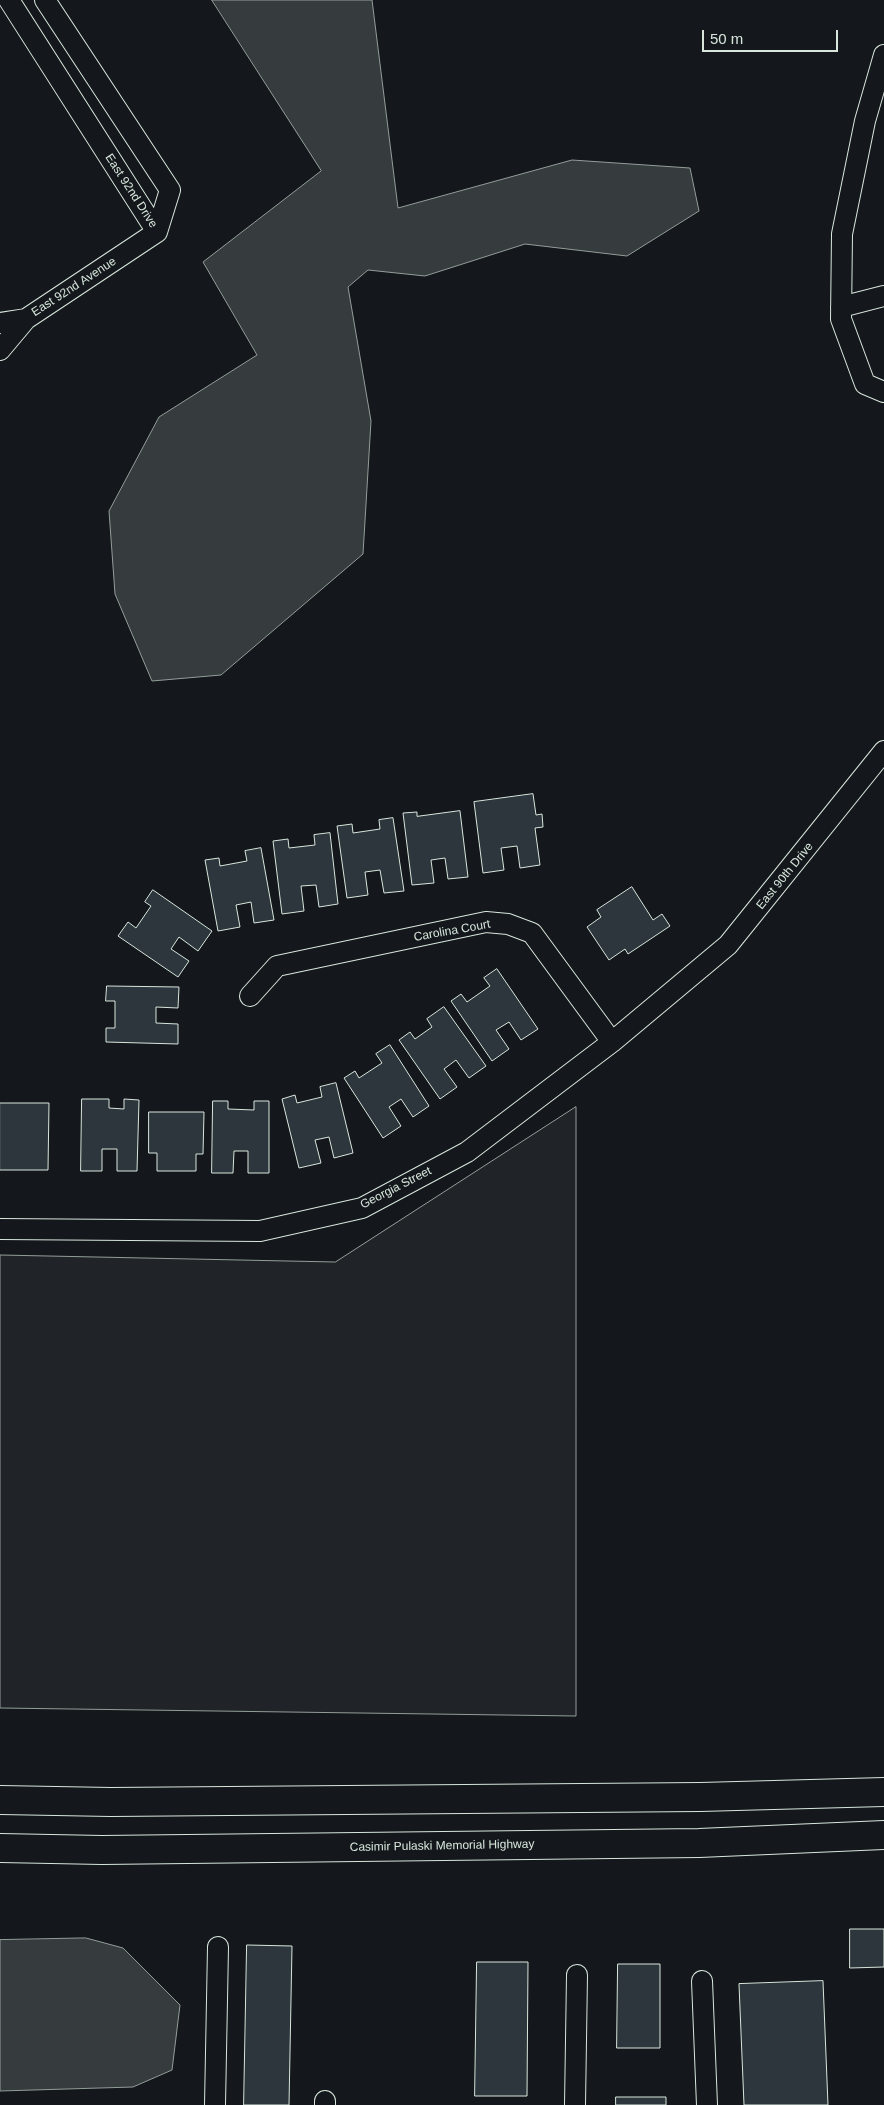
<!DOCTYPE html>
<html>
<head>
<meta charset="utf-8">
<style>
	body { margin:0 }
	#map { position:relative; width:884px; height:2105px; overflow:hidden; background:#14181c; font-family:Helvetica,sans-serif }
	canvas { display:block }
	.scale { position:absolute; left:702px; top:30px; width:136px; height:22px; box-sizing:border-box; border:2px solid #d8e6dc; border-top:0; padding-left:6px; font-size:15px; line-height:18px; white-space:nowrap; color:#d8e6dc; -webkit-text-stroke:4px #14181c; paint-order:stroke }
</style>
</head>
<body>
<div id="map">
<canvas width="884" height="2105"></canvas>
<div class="scale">50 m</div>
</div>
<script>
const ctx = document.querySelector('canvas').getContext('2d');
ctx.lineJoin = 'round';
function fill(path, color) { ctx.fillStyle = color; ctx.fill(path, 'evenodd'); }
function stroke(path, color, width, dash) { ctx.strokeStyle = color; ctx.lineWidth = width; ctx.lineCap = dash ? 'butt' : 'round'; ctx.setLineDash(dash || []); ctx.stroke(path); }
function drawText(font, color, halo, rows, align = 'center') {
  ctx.font = font + ' Helvetica,sans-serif'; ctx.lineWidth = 4; ctx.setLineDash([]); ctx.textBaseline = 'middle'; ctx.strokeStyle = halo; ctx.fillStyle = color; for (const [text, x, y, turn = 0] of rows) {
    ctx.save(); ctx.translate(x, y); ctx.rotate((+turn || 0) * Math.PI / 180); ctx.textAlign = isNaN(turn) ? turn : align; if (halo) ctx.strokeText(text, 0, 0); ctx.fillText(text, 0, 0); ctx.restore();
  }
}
const green = new Path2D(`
	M576 1107V1716L0 1708V1255L335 1262Z`);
fill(green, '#202428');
stroke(green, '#939e99', 1);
const water = new Path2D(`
	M212 0H372L398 208 572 160 690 168 699 211 627 256 525 244 425 276 368 270 348 287 371 421 363 554 221 675 152 681 115 594 109 511 159 417 257 355 203 262 321 171Z
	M86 1938 123 1948 180 2005 172 2070 133 2087 0 2091V1940Z`);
fill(water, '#363b3e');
stroke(water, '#939e99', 1);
const building = new Path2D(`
	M533 794 536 815 542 814 543 827 535 828 540 865 520 868 517 846 501 848 504 870 483 873 474 802Z
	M460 811 468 877 448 879 445 858 431 860 434 883 412 885 403 813 417 812V816Z
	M393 818 404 891 384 893 380 870 365 872 368 895 347 898 337 826 352 824 353 833 380 829 379 820Z
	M330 833 338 904 319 907 316 885 301 886 304 911 282 914 273 841 288 839 289 848 315 845 314 835Z
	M261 848 274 920 254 923 251 902 236 905 240 927 218 931 205 860 219 858 220 866 247 861 245 851Z
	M632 887 653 920 662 914 670 926 628 954 625 949 609 960 587 927 601 917 597 910Z
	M153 890 212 931 198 951 179 937 171 949 189 961 178 977 118 936 128 922 136 928 151 906 145 902Z
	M497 969 538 1029 521 1040 509 1022 496 1030 509 1049 492 1061 451 1001 461 994 467 1002 490 986 484 978Z
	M107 986 179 987 178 1008 156 1007V1023L178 1024V1044L106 1042V1028H115V1001H106Z
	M444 1007 486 1066 469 1078 456 1060 444 1069 457 1087 440 1099 399 1040 410 1032 415 1039 432 1027 427 1019Z
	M390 1045 429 1106 413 1117 401 1099 389 1107 401 1126 383 1138 344 1078 355 1071 359 1078 382 1063 376 1054Z
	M336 1083 353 1153 334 1158 329 1137 315 1140 321 1163 299 1168 282 1099 295 1095 297 1103 322 1097 320 1087Z
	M82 1099H109V1108L124 1109V1099L139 1100 137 1171H117V1149H102V1171H81Z
	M213 1101H228V1109L254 1110V1101H269V1173H248V1151H234L233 1173H212Z
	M0 1103H49L48 1170H0Z
	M149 1112H204L203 1154H196V1171H157V1153H149Z
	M850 1929H884V1967L850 1968Z
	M247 1945 292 1946 289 2105H244Z
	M477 1962H528L527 2096H475Z
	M618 1964H660V2048H617Z
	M823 1981 828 2105H744L739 1984Z
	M616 2097H666V2105H616Z`);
fill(building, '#2c363c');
stroke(building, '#d8e6dc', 1);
const minor = new Path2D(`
	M9 0 157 232
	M45 0 170 190 157 232
	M884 55 865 121 842 234 841 319 865 384 884 392
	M841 307 884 296
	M0 323 26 319
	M0 350 26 319 157 232
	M250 996 277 966 486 922 508 924 532 933 612 1042
	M0 1229 260 1231 362 1208 467 1152 612 1042 728 945 884 751
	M702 1981 707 2105
	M215 2105 218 1947
	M325 2105V2101
	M575 2105 577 1975`);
const highway = new Path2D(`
	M0 1800 111 1802 700 1797 884 1792
	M0 1848 102 1850 699 1843 884 1835`);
stroke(minor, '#d8e6dc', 22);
stroke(highway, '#d8e6dc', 30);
stroke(minor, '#14181c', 20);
stroke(highway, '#14181c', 28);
drawText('12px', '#d8e6dc', '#14181c', [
	["East 92nd Drive",131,191,57],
	["East 92nd Avenue",74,287,-33],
	["East 90th Drive",785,876,-51],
	["Carolina Court",452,931,-10],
	["Georgia Street",396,1188,-27],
	["Casimir Pulaski Memorial Highway",442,1846,-1]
]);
</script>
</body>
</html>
